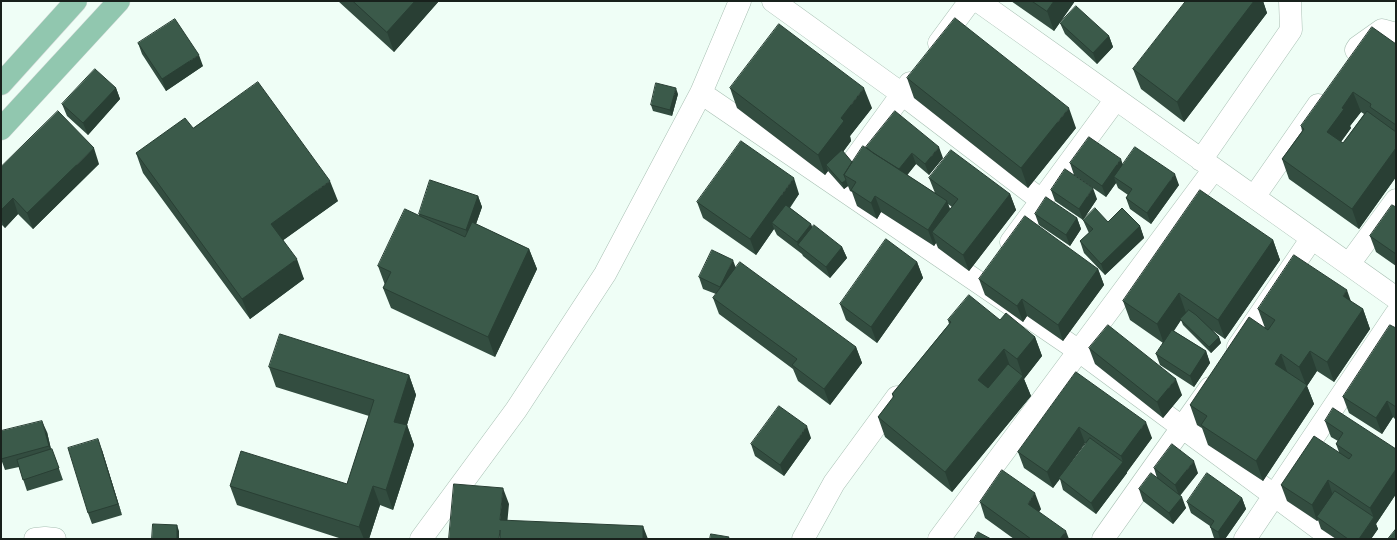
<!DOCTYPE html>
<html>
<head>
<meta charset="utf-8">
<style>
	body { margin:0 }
	#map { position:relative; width:1397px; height:540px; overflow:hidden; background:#effef6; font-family:Commissioner,sans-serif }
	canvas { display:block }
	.frame { position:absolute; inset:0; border:2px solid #18211c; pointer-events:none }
</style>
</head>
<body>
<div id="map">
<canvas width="1397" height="540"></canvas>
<div class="frame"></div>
</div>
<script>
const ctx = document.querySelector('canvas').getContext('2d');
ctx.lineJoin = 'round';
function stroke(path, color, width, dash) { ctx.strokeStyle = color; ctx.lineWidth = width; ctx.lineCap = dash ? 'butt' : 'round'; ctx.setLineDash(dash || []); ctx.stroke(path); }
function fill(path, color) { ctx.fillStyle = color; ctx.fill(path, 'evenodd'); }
const minor = new Path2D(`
	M773 1 902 94 1041 200
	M978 1 1396 298
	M939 43 970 1
	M1356 50 1358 47 1382 30 1396 34
	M701 93 1079 351 1333 539
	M1201 160 1291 30 1290 1
	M836 185 910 83
	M1254 197 1318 105
	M1011 242 1116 99
	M1349 264 1396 200
	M1238 347 1312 238
	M35 539 45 538 55 539
	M421 539 516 410 605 274 701 93 740 1
	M803 539 834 483 897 397
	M939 539 1214 169
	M1103 539 1210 388
	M1245 539 1396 314`);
const major = new Path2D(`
	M1 84 76 1
	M1 129 119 1`);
stroke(minor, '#a7bfb2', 23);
stroke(major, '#dadbdb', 23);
stroke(minor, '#fff', 22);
stroke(major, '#91c7af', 22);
fill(new Path2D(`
	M338 1H439L394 52Z
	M1011 1H1075L1054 31Z
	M1186 1H1263L1267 13 1184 122 1141 89 1133 69Z
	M1060 23 1109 36 1113 47 1097 64 1065 34Z
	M138 43 203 66 166 91 142 54Z
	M1396 44V177L1359 229 1289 179 1282 159 1302 131 1301 126ZM1361 112 1364 114 1343 143 1341 142 1351 128 1350 126Z
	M907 78 1076 128 1028 188 914 98Z
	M116 88 120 99 88 135 67 116 62 104Z
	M730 88 872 108 850 136 851 141 843 152 852 162 867 148 866 147 943 158 929 175 916 164 907 175 935 193 929 178 1010 194 1016 210 969 271 938 248 936 243 934 246 881 212 877 219 857 206 852 192 850 191 848 186 844 189 828 171 825 175 737 108ZM948 204 952 207 950 209Z
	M678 94 672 116 653 111 651 105Z
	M193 128 338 201 283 240 304 279 250 319 143 173 136 153Z
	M1070 163 1122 165 1179 185 1151 224 1130 209 1126 198 1128 195 1118 188 1116 183 1106 197 1074 175Z
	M99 164 33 229 18 214 5 228 1 224V167Z
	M1051 190 1097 199 1083 220 1108 222 1140 226 1144 238 1105 275 1084 253 1080 241 1089 233 1088 231 1083 220 1055 201Z
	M799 194 790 208 811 224 812 227 842 247 847 258 830 278 803 256 802 254 777 235 774 229 756 255 703 218 697 202Z
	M478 196 482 207 476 224 529 249 537 269 495 357 391 308 383 288 385 285 378 266 419 216V214Z
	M1396 207V266L1376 252 1370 236Z
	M1035 214 1077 218 1081 229 1070 246 1039 225Z
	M1273 240 1280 260 1225 339 1212 330 1219 337 1221 343 1211 353 1183 325 1181 320 1174 331 1206 351 1210 363 1194 387 1160 365 1156 354 1163 343 1130 320 1123 301Z
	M917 262 923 278 877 343 846 320 840 304Z
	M736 268 856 347 862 363 830 405 798 381 793 369 719 314 713 298 716 294 703 289 699 277Z
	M1098 269 1104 285 1063 341 1027 316 1023 322 985 295 979 279Z
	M1351 302 1363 309 1370 329 1334 382 1317 371 1307 386 1314 404 1263 481 1208 445 1202 428 1197 425 1190 405 1265 328 1258 309Z
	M948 320H1000L1035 337 1042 356 1024 379 1031 396 952 492 885 437 878 417 893 398 892 394 949 324Z
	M1396 328V420L1393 417 1382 434 1349 413 1343 397Z
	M1089 348 1182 395 1163 418 1095 364Z
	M269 367 409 375 416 395 407 425 414 445 393 510 380 505 369 539H342L237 505 230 486 347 484 369 416 276 387Z
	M1076 372 1152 438 1127 472V473L1096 514 1063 490 1060 479 1053 488 1024 468 1018 452ZM1085 443 1086 444 1068 467Z
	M1325 421 1396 449V494L1376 524 1378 529 1371 539H1336L1321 529 1318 520 1317 521 1287 501 1281 485 1339 452 1336 444 1338 441 1331 437Z
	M47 432 51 449 56 460 63 480 27 491 19 467 5 470 1 459Z
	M811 438 784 476 755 456 751 444Z
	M102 450 122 515 92 524 88 513Z
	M1154 468 1198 473 1180 496 1186 508 1173 524 1143 501 1139 489 1157 478Z
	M1242 498 1246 509 1225 539H1216L1214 538 1210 526 1191 513 1187 502Z
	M980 502 1041 509 1039 512 1069 539H1014L985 518Z`), '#334d40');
fill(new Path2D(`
	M415 1H439L394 52 387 32Z
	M1054 1H1075L1054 31 1047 11Z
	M1254 1H1263L1267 13 1184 122 1177 102Z
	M1109 36 1113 47 1097 64 1093 53Z
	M199 55 203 66 166 91 162 79Z
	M116 88 120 99 88 135 83 123Z
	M676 88 678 94 672 116 670 110Z
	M864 88 872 108 850 136 851 141 830 169 826 165 828 171 825 175 818 155 841 118Z
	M1353 92 1361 112 1350 126 1351 128 1334 151 1327 132 1342 108Z
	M1069 108 1076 128 1028 188 1021 168Z
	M939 147 943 158 929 175 925 164Z
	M94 148 99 164 33 229 27 213Z
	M1396 148V177L1359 229 1352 209Z
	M912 153 916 164 901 183 897 172Z
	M1121 159 1125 171 1114 177 1116 183 1106 197 1102 186Z
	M1175 174 1179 185 1151 224 1147 213Z
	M794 178 799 194 776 226 772 223 774 229 756 255 750 239Z
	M846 180 848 186 844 189 842 183Z
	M330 181 338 201 278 244 271 224Z
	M1093 188 1097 199 1083 220 1079 209Z
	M1010 194 1016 210 969 271 963 255Z
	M478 196 482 207 470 241 466 230Z
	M875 196 881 212 877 219 871 203Z
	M13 198 18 214 5 228 1 218V210Z
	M947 201 953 217 932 232 936 243 934 246 928 230Z
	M1077 218 1081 229 1070 246 1066 235Z
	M811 224 815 236 798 245 802 254 797 242Z
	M1140 226 1144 238 1105 275 1101 264Z
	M1273 240 1280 260 1225 339 1218 320Z
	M842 247 847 258 830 278 826 267Z
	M529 249 537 269 495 357 488 337Z
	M297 259 304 279 250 319 242 299Z
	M733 260 737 271 724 298 720 287Z
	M917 262 923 278 877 343 871 327Z
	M1098 269 1104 285 1063 341 1058 325Z
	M1347 290 1354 310 1343 296Z
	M1179 293 1186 313 1164 344 1157 324Z
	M1022 299 1027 316 1023 322 1017 306Z
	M1363 309 1370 329 1334 382 1327 362Z
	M1035 337 1042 356 1024 379 1031 396 952 492 945 472 1023 377 1017 359Z
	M1219 337 1221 343 1211 353 1209 347Z
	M856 347 862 363 830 405 824 389Z
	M1004 349 1011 369 989 396 978 380Z
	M1206 351 1210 363 1194 387 1190 376Z
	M1310 351 1317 371 1307 386 1314 404 1263 481 1256 461 1306 385 1299 367Z
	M1281 354 1288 374 1275 364Z
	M409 375 416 395 402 441 394 422Z
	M1176 379 1182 395 1163 418 1157 402Z
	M1387 401 1393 417 1382 434 1376 418Z
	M42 421 47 432 53 458 49 446Z
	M1146 422 1152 438 1127 472V473L1096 514 1091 503 1123 462 1121 456Z
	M407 425 414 445 393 510 386 490Z
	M807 426 811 438 784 476 780 465Z
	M1079 427 1085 443 1053 488 1047 472Z
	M98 439 102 450 122 515 118 504Z
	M1194 461 1198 473 1179 496 1175 485Z
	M1396 469V494L1376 524 1378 529 1371 539H1359L1374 518 1370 508Z
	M1328 480 1333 496 1317 517 1318 520 1317 521 1312 505Z
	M373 486 380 505 369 539H364L359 527Z
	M503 488 509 504 506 536 500 520Z
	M1035 493 1041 509 1033 520 1028 504Z
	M1182 497 1186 508 1173 524 1169 513Z
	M1242 498 1246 509 1225 539H1220L1218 532Z
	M177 525 179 531V539H177Z
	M643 526 648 539H643Z
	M1066 531 1069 539H1060Z`), '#293f34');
const building = new Path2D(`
	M353 1H415L387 32Z
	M1032 1H1054L1047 11Z
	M1186 1H1254L1177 102 1133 69Z
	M1076 6 1109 36 1093 53 1060 23Z
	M955 18 1069 108 1021 168 907 78Z
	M175 19 199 55 162 79 138 43Z
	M779 24 864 88 841 118 844 121 818 155 730 88Z
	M1372 27 1396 44V125L1370 107 1371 104 1353 92 1342 108 1344 109 1327 132 1343 143 1367 111 1396 132V148L1352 209 1282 159 1304 129 1301 126Z
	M95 69 116 88 83 123 62 104Z
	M258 82 330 181 271 224 297 259 242 299 136 153 185 118 193 128Z
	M656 83 676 88 670 110 651 105Z
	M58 111 94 148 27 213 13 198 1 210V167Z
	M895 111 939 147 925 164 912 153 899 169 873 153 866 147Z
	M1089 137 1121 159 1102 186 1070 163Z
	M741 141 794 178 750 239 697 202Z
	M863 146 947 201 928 230 875 196 871 203 851 190 856 182 844 175Z
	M1135 147 1175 174 1147 213 1126 198 1132 189 1114 177Z
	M842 150 852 162 844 175 846 180 842 183 826 165Z
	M951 150 1010 194 963 255 932 232 958 199 929 178Z
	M1065 169 1093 188 1079 209 1051 190Z
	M430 180 478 196 466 230 419 214Z
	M1200 190 1273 240 1218 320 1179 293 1157 324 1123 301Z
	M1046 197 1077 218 1066 235 1035 214Z
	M786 205 811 224 797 242 772 223Z
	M1392 205 1396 207V254L1370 236Z
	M1095 208 1108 222 1122 208 1140 226 1101 264 1080 241 1093 229 1083 220Z
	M405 209 465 237 472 222 529 249 488 337 383 288 391 272 378 266Z
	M1025 216 1098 269 1058 325 1022 299 1017 306 979 279Z
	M814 225 842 247 826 267 798 245Z
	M886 239 917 262 871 327 840 304Z
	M712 250 733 260 720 287 699 277Z
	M1294 255 1347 290 1343 296 1363 309 1327 362 1310 351 1299 367 1281 354 1275 364 1307 385 1256 461 1201 425 1207 416 1190 405 1249 317 1268 330 1275 320 1258 309Z
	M740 262 856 347 824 389 792 365 797 359 713 298Z
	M969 295 1000 320 1006 313 1035 337 1017 359 1004 349 978 380 988 388 1008 364 1023 376 945 472 878 417 894 396 892 394 951 322 948 320Z
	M1189 310 1196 315 1219 337 1209 347 1180 319Z
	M1108 325 1176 379 1157 402 1089 348Z
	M1390 325 1396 328V407L1387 401 1376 418 1343 397Z
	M1172 330 1206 351 1190 376 1156 354Z
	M280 334 409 375 394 422 407 425 386 490 373 486 359 527 230 486 241 451 347 484 374 400 269 367Z
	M1076 372 1146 422 1121 456 1079 427 1047 472 1018 452Z
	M779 406 807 426 780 465 751 444Z
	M1333 408 1396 449V469L1370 508 1328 480 1312 505 1281 485 1314 436 1349 459 1352 455 1336 444 1343 433 1325 421Z
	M42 421 49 446 1 459V431Z
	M1090 438 1123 462 1091 503 1059 478Z
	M98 439 118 504 88 513 68 448Z
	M1172 444 1194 461 1175 485 1154 468Z
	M52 449 59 468 23 480 17 460Z
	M1002 470 1035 493 1028 504 1066 531 1060 539H1031L980 502Z
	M1151 473 1182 497 1169 513 1139 489Z
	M1207 473 1242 498 1218 532 1210 527 1214 521 1187 502Z
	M454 484 503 488 500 520 643 526V539H500V530L499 539H449Z
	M1335 491 1374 517 1359 539H1348L1317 517Z
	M153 524 177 525V539H152Z
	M1396 529V539H1388Z
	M978 532 991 539H974Z
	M711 534 729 537 728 539H710Z`);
fill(building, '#3b5a4a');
stroke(building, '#293f34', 1);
</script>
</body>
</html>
